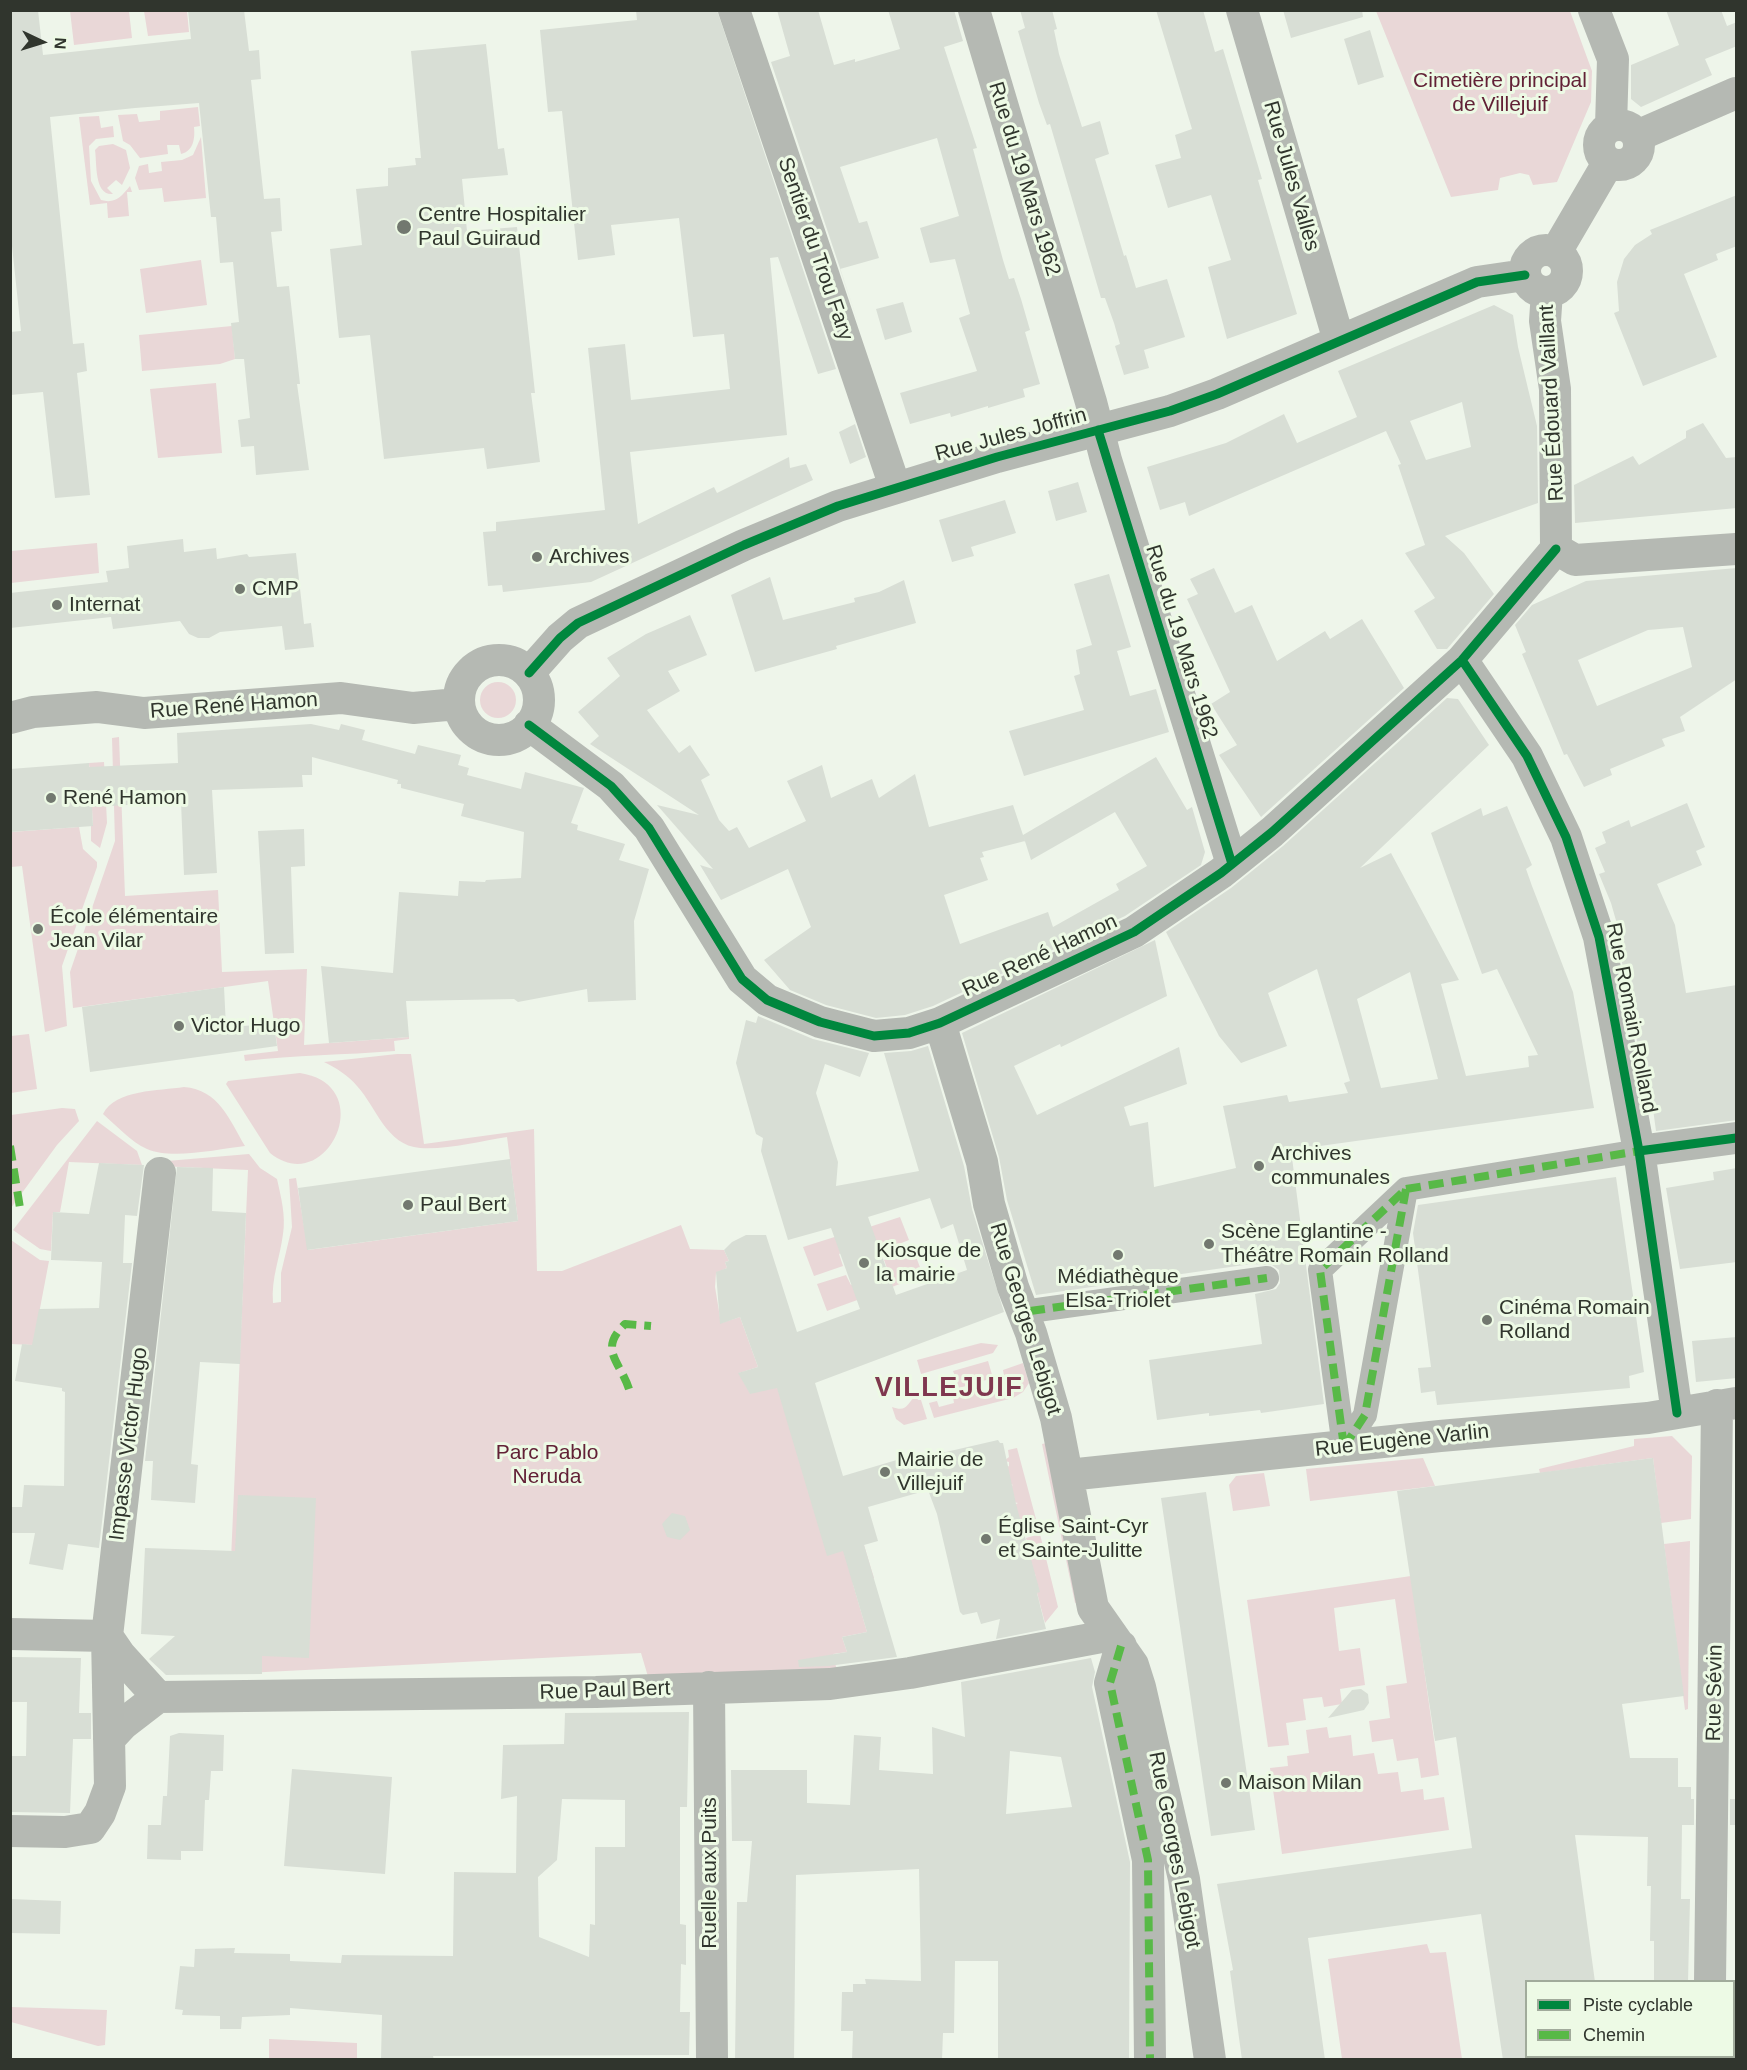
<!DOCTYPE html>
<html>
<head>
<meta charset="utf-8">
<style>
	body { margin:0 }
	#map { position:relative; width:1747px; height:2070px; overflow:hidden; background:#eef5ea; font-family:Helvetica,sans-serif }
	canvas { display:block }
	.frame { position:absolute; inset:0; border:12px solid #30352d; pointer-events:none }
	.legend { position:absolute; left:1525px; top:1980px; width:210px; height:78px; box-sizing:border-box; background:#edfae5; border:2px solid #a1ab9b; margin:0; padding:8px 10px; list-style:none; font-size:18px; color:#30352d }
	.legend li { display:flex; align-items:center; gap:12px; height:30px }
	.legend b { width:30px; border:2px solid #a1ab9b }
	.north { position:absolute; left:12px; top:12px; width:60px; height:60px; -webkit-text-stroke:4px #edfae5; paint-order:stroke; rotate:94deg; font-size:16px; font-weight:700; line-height:24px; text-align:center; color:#30352d }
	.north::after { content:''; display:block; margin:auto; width:21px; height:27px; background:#30352d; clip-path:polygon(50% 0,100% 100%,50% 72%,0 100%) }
</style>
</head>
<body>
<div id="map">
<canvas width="1747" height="2070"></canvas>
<div class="frame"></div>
<ul class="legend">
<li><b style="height:8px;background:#00873e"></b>Piste cyclable</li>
<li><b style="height:8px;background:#58b947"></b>Chemin</li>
</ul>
<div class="north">N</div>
</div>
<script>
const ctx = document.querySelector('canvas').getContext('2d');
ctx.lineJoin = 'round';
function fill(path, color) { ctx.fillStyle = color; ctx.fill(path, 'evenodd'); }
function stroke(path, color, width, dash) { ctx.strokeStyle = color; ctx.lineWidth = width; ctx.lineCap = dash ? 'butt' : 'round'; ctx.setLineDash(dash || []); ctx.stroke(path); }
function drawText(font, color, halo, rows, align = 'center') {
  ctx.font = font + ' Helvetica,sans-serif'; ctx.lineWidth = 6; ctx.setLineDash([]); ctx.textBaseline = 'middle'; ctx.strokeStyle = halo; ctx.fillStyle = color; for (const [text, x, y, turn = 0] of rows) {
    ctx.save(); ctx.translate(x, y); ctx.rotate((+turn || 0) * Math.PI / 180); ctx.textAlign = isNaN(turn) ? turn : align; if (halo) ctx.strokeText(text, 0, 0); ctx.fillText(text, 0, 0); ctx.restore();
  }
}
fill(new Path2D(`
	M70 11H129L132 38 74 45Z
	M144 11H187L189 32 148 36Z
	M1376 11H1570L1592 71 1591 102 1557 182 1533 185 1529 175 1520 173 1500 178 1498 190 1451 197Z
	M198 107 200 126 194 127C195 138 194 151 181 154L179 145H167L168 154 140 158 130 145 123 141 118 115 137 114 139 122 160 120V111Z
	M99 116 101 128 113 126 114 137 96 139 89 146 91 181 101 200C115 204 121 197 130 186L132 192H127L129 216 108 218 107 203 90 205 79 117Z
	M201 137 206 198 164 202 162 188 139 190 135 178 139 166 148 164 149 173 162 171 161 162 182 160 193 155Z
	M113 144 126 150 130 168 122 185 116 180 107 188 113 194C94 196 97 163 95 150L99 146Z
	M201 260 207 305 146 313 140 269Z
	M232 326 235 359 220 364 142 371 139 335Z
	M216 383 222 453 158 458 150 389Z
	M97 543 99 573 11 583V551Z
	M480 700a18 18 0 1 1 36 0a18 18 0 1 1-36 0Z
	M119 737 125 896 218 890 222 972 307 969 304 1045 409 1037V1039L394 1041 395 1051C345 1055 295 1055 245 1061L244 1055 278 1051 268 981 73 1008 70 972 115 841 112 738Z
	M104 762 107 823 100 848 91 841V826L93 825 89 763Z
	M79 827 83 849 97 862V867L62 966 67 1026 45 1032 22 866 11 867V832Z
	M29 1034 37 1089 11 1093V1036Z
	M397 1054H411L424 1144 534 1129 537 1271H562L681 1225 690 1249 724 1250 729 1261 725 1262 727 1268 716 1273 715 1287 721 1323 740 1317 758 1367 739 1373 750 1393 779 1387 864 1545 874 1578 853 1584 867 1632 842 1637 847 1652 833 1654 838 1675 649 1680 641 1653 226 1674 248 1170 159 1166 167 1161 249 1154 260 1168 277 1179C281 1197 286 1216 283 1234 280 1258 271 1278 273 1303L281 1302V1273L292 1227 289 1179 296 1178 308 1250 518 1221 507 1137C481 1141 446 1150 420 1148 386 1145 377 1108 357 1086 348 1075 336 1068 324 1062Z
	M300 1073C380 1085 327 1199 270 1153L226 1084 228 1081Z
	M184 1087C219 1090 229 1119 245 1146 218 1149 172 1160 147 1149 131 1142 116 1125 103 1114 116 1089 159 1091 184 1087Z
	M62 1108 75 1109 79 1121 57 1145 11 1208V1115Z
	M97 1121 137 1151 142 1165 69 1162 60 1212H53L51 1251 40 1249 13 1230Z
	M900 1217 909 1240 881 1251 877 1241 863 1245 857 1231Z
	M847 1233 853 1249 839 1254 843 1266 814 1276 803 1247Z
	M11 1240 40 1260 49 1261 33 1345 11 1344Z
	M913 1249 923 1275 879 1292 874 1276 888 1271 884 1260Z
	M846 1275 851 1285 865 1280 871 1295 827 1311 817 1284Z
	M981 1343 998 1345 993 1353 921 1374 917 1360Z
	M988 1361 993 1378 959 1388 958 1384 950 1386 948 1379 955 1376 953 1371Z
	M1023 1363 1029 1383 1023 1392 1013 1398 934 1418 929 1403 937 1401 939 1407 954 1403 953 1397 977 1390 979 1395 992 1391 991 1385 1005 1381 1003 1370Z
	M916 1396 918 1400H921L927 1419 904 1425 896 1419 892 1407C908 1413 907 1402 916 1396Z
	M1672 1436 1692 1456 1691 1519 1661 1523 1653 1458 1540 1473 1539 1469 1634 1446V1439Z
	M1052 1442 1082 1601 1075 1603 1042 1444Z
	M1017 1448 1036 1519 1023 1522 1021 1519 1018 1520 1014 1505 1018 1503 1013 1502 1009 1487 1013 1485 1008 1483 1005 1468 1009 1466V1462L1004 1461 1009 1457 1008 1450Z
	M1423 1458 1435 1486 1310 1501 1306 1469Z
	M1264 1473 1270 1506 1233 1511 1229 1485 1236 1476Z
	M1040 1534 1058 1607 1045 1623 1037 1593 1039 1590 1032 1577 1036 1575 1032 1574 1028 1561 1031 1557 1028 1558 1023 1542 1027 1541 1026 1538Z
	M1690 1541 1688 1709 1685 1710 1664 1544Z
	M1411 1576 1439 1775 1421 1778 1418 1758 1397 1761 1393 1739 1372 1742 1369 1721 1390 1718 1386 1686 1407 1683 1395 1599 1334 1608 1339 1651 1360 1648 1365 1685 1340 1689 1342 1704 1324 1707 1322 1697 1303 1699 1306 1720 1286 1723 1289 1745 1268 1747 1247 1600Z
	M1327 1727 1329 1738 1351 1735 1353 1756 1374 1753 1378 1774 1398 1772 1401 1792 1423 1789 1424 1800 1444 1797 1449 1830 1282 1854 1270 1768 1288 1766 1287 1756 1309 1753 1306 1730Z
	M1427 1944 1430 1953 1446 1952 1462 2059H1342L1328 1959Z
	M11 2007 107 2010 105 2045 98 2046 11 2022Z
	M269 2039 357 2043V2059H269Z`), '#e9d7d7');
fill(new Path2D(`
	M10 10H38L43 55 191 39 188 10H244L249 51 259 50 261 79 251 80 264 199 280 198 282 231 271 232 277 287 289 286 300 384H297L309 470 256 475 254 446 241 447 238 420 250 418 244 359H235L231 323 239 322 233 262 220 263 216 217H211L199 103 135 108 50 117 73 344 84 343 87 371 77 373 90 495 55 498 43 392 10 395V332L21 331 10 227Z
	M636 10H717L836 369 818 374 778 257 770 258 787 435 630 452 638 524 714 487 717 493 789 457 790 468 806 464 813 480 591 582 503 592 502 585 488 586 483 532 496 531V522L605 510 588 348 625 344 631 400 730 389 724 334 693 337 679 218 611 225 615 255 578 260 562 111 548 112 540 30 637 20Z
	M777 10H818L834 65 855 59V62L900 49 888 10H954L963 41 944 47 977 148 973 149 1003 260 1009 279 1014 278 1021 299 1030 330 1025 332 1040 384 1023 389 1025 397 988 408V406L951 417 950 413 910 424 900 393 977 371 959 318 970 314 955 259 930 263 920 228 959 216 937 138 840 167 859 223 867 221 879 258 840 269 859 325 771 62 790 56Z
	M1020 10H1052L1057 29 1054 30 1059 54 1082 127 1100 121 1109 154 1095 159 1124 256 1126 255 1136 288 1167 279 1185 337 1144 350 1149 368 1124 375 1115 346 1120 344 1114 323 1105 298H1101L1050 124 1047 125 1039 103 1018 31 1025 28Z
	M1156 10H1203L1215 52 1223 49 1262 179 1258 180 1297 314 1227 339 1208 267 1231 260 1211 195 1168 208 1155 165 1181 158 1175 135 1192 129Z
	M1283 10H1362L1363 17 1291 38Z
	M1666 10H1721L1727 26 1737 22V46L1705 59 1712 75 1641 107 1631 99V65L1679 45Z
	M1370 30 1384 77 1358 85 1344 39Z
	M486 44 498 149 504 148 508 175 462 179 467 231 517 227 535 393H531L540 462 487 469 484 448 384 459 370 335 339 338 330 249 362 245 356 189 388 186V168L416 165 415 158H421L411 51Z
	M1737 195V246L1716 254 1718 260 1684 274 1717 357 1643 386 1614 313 1619 311 1617 282 1624 259 1635 245 1652 234 1650 230Z
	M903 302 912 332 885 340 876 309Z
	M1494 305 1513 315 1518 347 1537 426 1538 503 1445 536 1464 553 1494 594 1447 649H1437L1414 611 1435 598 1405 553 1425 545 1398 465 1401 464 1386 431 1189 516 1185 502 1160 510 1147 467 1226 443 1284 414 1297 443 1357 417 1338 371ZM1462 402 1471 447 1426 460 1410 421Z
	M1703 423 1726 458 1737 457V508L1575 523 1574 485 1633 456 1639 465 1686 438V431Z
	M855 424 866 457 850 464 839 432Z
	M1078 482 1087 512 1056 521 1048 491Z
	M1005 500 1016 533 971 547 974 556 952 562 939 520Z
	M183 539 184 552 216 548 217 559 247 554 249 557 296 553 304 624 311 623 314 647 285 650 282 626 220 632 209 638H198L189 634 180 621 113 629 111 617 10 628V593L108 582 106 571 129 568 127 546Z
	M1214 568 1235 613 1252 605 1277 661 1325 631 1330 639 1362 619 1404 688 1261 817 1219 755 1237 745 1211 704 1230 692 1187 599 1198 594 1190 579Z
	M1737 568V679L1680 717 1685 731 1662 739 1665 746 1610 769 1612 775 1584 787 1567 754 1564 755 1522 654 1526 652 1515 625 1532 605 1586 581ZM1683 627 1692 667 1597 706 1578 660 1648 630Z
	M1109 574 1131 647 1117 651 1130 696 1156 689 1169 732 1024 776 1009 731 1084 710 1074 676 1080 674 1076 650 1092 645 1074 584Z
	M770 577 783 620 855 602 854 598 879 592 904 580 916 623 836 646 837 649 755 672 731 595Z
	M690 615 707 655 668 671 680 691 647 710 679 753 690 745 710 775 701 780 719 820 729 831 737 827 749 848 806 821 787 781 822 765 831 798 872 779 879 798 915 774 929 827 1013 805 1025 841 982 852 984 857 980 858 988 880 944 895 960 944 1048 912 1053 927 1119 890 1116 884 1147 866 1115 812 1031 860 1023 835 1156 757 1187 810 1192 807 1205 852 1201 865 1125 916 933 1006 905 1015 876 1018 826 1005 790 990 764 960 811 927 788 869 721 900 700 865 713 869 657 805 699 815 590 744 599 736 578 712 620 676 607 658 646 634Z
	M1447 698 1458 699 1489 745 1360 868 1391 853 1459 980 1441 984 1466 1076 1529 1067 1528 1056 1538 1055 1497 969 1482 974 1431 833 1481 808 1483 816 1507 806 1532 865 1526 869 1532 886 1573 992 1594 1108 1291 1150 1324 1404 1261 1413 1260 1410 1209 1416V1413L1157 1420 1149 1360 1262 1344 1255 1294 1276 1289 1280 1283 1279 1270 1272 1265 1251 1264 1036 1295 1007 1200 999 1157 962 1033 1155 940 1167 996 1061 1047 1060 1044 1014 1066 1037 1115 1179 1047 1187 1084 1124 1107 1130 1126 1148 1122 1154 1187 1236 1168 1223 1106 1287 1095 1289 1102 1348 1093 1344 1083 1350 1081 1317 969 1268 993 1287 1046 1241 1063 1219 1036 1166 932 1231 888 1283 846ZM1410 972 1438 1079 1381 1088 1357 999Z
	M311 724 339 730 341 724 365 730 362 740 415 754 418 745 461 755 458 765 469 768 467 775 521 789 525 772 584 788 571 823 578 825 577 830 625 844 619 860 649 869 634 921 636 1000 588 1002 587 989 518 1002 514 999 406 1001 409 1037 329 1043 321 966 393 973 399 892 458 896 459 881 485 882 486 880 521 878 524 832 461 816 464 804 401 788V784H397L398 780 312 757V775H302L303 787 212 790 217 873 184 875 181 802 92 807 93 826 10 832V769L89 763V767L178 763 177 733Z
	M1687 803 1705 847 1696 851 1702 865 1657 884 1675 925 1686 993 1737 985V1120L1656 1131 1653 1109H1650L1619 947 1623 945 1611 903 1599 874 1605 872 1595 848 1606 843 1602 832 1629 820 1631 827Z
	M304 829 305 866 291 867 294 953 265 954 258 831Z
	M224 987 226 1027 274 1024 277 1046 90 1072 82 1007Z
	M758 1016 813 1039 869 1053 860 1077 825 1064 816 1093 838 1162 836 1186 919 1171 884 1053 911 1051 928 1046 964 1166 972 1209 1004 1312 815 1383 843 1476 910 1456 911 1460 998 1440 1000 1443H1003L1016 1504 1040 1592 1037 1593 1046 1629 996 1639 1000 1619 981 1624 977 1612 963 1615 960 1612 937 1514 928 1490 868 1507 878 1541 864 1545 897 1657 828 1666 799 1667 798 1660 847 1652 842 1637 867 1632 843 1551 827 1556 777 1388 750 1394 738 1373 758 1367 740 1317 720 1324 716 1272 727 1268 725 1262 729 1261 724 1250 732 1242 746 1235H766L797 1332 860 1309 831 1228 788 1240 761 1151 763 1138 756 1134 736 1063 746 1020 756 1023ZM930 1198 941 1229 953 1224 967 1270 896 1295 868 1217Z
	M510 1159 518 1221 307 1250 298 1188Z
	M99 1163 144 1165 137 1216 125 1215 123 1263H132L99 1548 68 1544 63 1570 29 1564 35 1533H10V1507H22L24 1485 64 1486 65 1392 62 1391V1388L15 1381 22 1344 32 1345 39 1309 99 1308 102 1262 51 1260 53 1212 89 1214Z
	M177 1167 213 1168 212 1211 246 1213 240 1364 200 1362 191 1464 198 1465 195 1503 151 1500 153 1461H145Z
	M1737 1168V1262L1680 1269 1666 1188 1714 1180 1713 1172Z
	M1616 1177 1644 1372 1629 1376 1630 1388 1437 1405 1435 1391 1421 1393 1418 1368 1431 1367 1413 1233 1418 1205Z
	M1737 1337V1378L1696 1382 1692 1341Z
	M1653 1458 1684 1696 1622 1704 1630 1758H1678V1787H1691V1799H1694V1825H1682L1681 1899H1690L1688 1982H1654V1941H1650L1651 1886H1647L1648 1837 1575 1835 1595 1982H1527V2060H1503L1481 1914 1308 1938 1325 2060H1242L1230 1971 1233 1970 1217 1884 1472 1848 1456 1737 1435 1741 1397 1491Z
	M1206 1492 1255 1830 1211 1836 1161 1498Z
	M238 1495 316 1498 309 1658 262 1656V1674L166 1675 149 1659 175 1636 141 1634 145 1548 235 1551Z
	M672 1513 685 1516 690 1530 680 1540 667 1537 662 1524Z
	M12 1657 81 1658 79 1713H91V1739H73L70 1813 10 1812V1756H26L27 1702H10Z
	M1091 1658 1095 1672 1092 1687 1130 1862 1129 2060H998V1961H955L954 2033H943L942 2060H852L853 2031H841L842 1992H853V1984H866L865 1979 921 1981 919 1869 796 1875 794 2060H735L737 1902H747L752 1841H732L731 1770H807V1803L850 1805 854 1735 881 1737 879 1770 933 1774 932 1727 965 1737 961 1682ZM1010 1751 1061 1757 1072 1807 1006 1814Z
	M1361 1689 1368 1694 1369 1703 1364 1710 1328 1718 1352 1690Z
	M689 1712 687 1807H680V1924L686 1925V1965L681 1964 680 2012H690L689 2055 433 2056 434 2060H381L382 2015 290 2008V2015L242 2017 241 2029H220V2016L182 2015 183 2010 175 2009 180 1966 194 1967 195 1949 235 1948 234 1953 290 1954V1961L341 1963 342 1955 453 1956 454 1872 516 1873 517 1796 501 1799 503 1745 564 1744 565 1713ZM562 1799 625 1800V1847H595V1925L590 1924 589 1957 539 1937 538 1877 557 1860Z
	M179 1733 224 1735 223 1771H211L209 1800H205L203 1851H181V1860L147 1859 148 1825H161L163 1796H167L170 1736Z
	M292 1769 392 1777 385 1874 284 1866Z
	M1730 1799H1737V1825H1730Z
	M10 1899 61 1901 60 1934 10 1933Z`), '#d8ded5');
stroke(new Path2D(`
	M1406 1189 1639 1151
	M1030 1311 1267 1278
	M1344 1447 1320 1270 1406 1189
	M1344 1447 1365 1415 1406 1189`), '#b5b9b3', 24);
stroke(new Path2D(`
	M734 10 895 487
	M974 10 1091 402 1106 460 1232 864
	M1242 10 1339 341
	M1594 10 1613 59 1611 126
	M1599 145a20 20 0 1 1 40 0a20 20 0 1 1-40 0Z
	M1637 136 1736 93
	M1525 271a21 21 0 1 1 42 0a21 21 0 1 1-42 0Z
	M1556 252 1608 163
	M1547 292 1545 321 1555 389 1556 549
	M1556 549 1575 560 1736 549
	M459 700a40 40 0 1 1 80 0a40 40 0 1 1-80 0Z
	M1462 660 1527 756 1566 837 1599 937 1639 1151 1677 1413
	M529 673 560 638 578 623 744 545 838 506 997 457 1170 411 1217 394 1477 282 1525 275
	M10 718 33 712 97 707 144 713 341 698 413 708 458 704
	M529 725 611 786 649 828 742 979 767 1000 820 1022 874 1036 909 1033 940 1023 1134 932 1221 873 1272 832 1462 660 1556 549
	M940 1023 982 1162 989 1204 1013 1287 1031 1333 1056 1418 1093 1608 1133 1665 1140 1687 1184 1879 1210 2060
	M1639 1151 1736 1138
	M1068 1475 1440 1436 1648 1418 1736 1403
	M10 1634 107 1636
	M107 1636 120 1655 158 1697
	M1121 1646 1110 1683 1148 1860 1150 2060
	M709 1687 712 2060
	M109 1739 123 1724 158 1697 596 1692 830 1684 910 1673 1112 1635
	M10 1831 65 1832 90 1828 100 1813 110 1786 107 1636 160 1173
	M1710 1982 1717 1405
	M1709 2060V2056`), '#b5b9b3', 32);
stroke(new Path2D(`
	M10 1146 20 1208
	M1406 1189 1639 1151
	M1030 1311 1267 1278
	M629 1389C620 1361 598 1350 625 1324L651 1326
	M1344 1447 1320 1270 1406 1189
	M1344 1447 1365 1415 1406 1189
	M1121 1646 1110 1683 1148 1860 1150 2060`), '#58b947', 8, [15, 8]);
stroke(new Path2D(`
	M1098 430 1232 864
	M1462 660 1527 756 1566 837 1599 937 1639 1151 1677 1413
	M529 673 560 638 578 623 744 545 838 506 997 457 1170 411 1217 394 1477 282 1525 275
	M529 725 611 786 649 828 742 979 767 1000 820 1022 874 1036 909 1033 940 1023 1134 932 1221 873 1272 832 1462 660 1556 549
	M1639 1151 1736 1138`), '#00873e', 9);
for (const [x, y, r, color] of [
	[404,227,8,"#72786f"],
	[537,557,6,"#72786f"],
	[240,589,6,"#72786f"],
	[57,605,6,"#72786f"],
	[51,798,6,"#72786f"],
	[38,929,6,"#72786f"],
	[179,1026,6,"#72786f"],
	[1259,1166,6,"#72786f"],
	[408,1205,6,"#72786f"],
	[1209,1244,6,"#72786f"],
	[1118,1255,6,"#72786f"],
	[864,1263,6,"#72786f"],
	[1487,1320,6,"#72786f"],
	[885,1472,6,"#72786f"],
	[986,1539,6,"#72786f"],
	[1226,1783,6,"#72786f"]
]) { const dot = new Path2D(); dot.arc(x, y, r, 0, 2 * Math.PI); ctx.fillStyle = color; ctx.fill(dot); stroke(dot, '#edfae5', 2); }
drawText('21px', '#622136', '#edfae5', [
	["Cimetière principal",1500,81],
	["de Villejuif",1500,105],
	["Parc Pablo",547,1453],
	["Neruda",547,1477]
]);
drawText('21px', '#30352d', '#edfae5', [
	["Rue Jules Vallès",1291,176,74],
	["Rue du 19 Mars 1962",1024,179,73],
	["Sentier du Trou Fary",815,249,71],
	["Rue Édouard Vaillant",1552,403,-93],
	["Rue Jules Joffrin",1011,435,-15],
	["Rue du 19 Mars 1962",1181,642,73],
	["Rue René Hamon",234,706,-4],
	["Rue René Hamon",1040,956,-25],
	["Rue Romain Rolland",1631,1018,79],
	["Rue Georges Lebigot",1025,1319,73],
	["Rue Eugène Varlin",1402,1441,-6],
	["Impasse Victor Hugo",129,1444,-83],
	["Rue Paul Bert",605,1691,-2],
	["Rue Sévin",1715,1693,-89],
	["Rue Georges Lebigot",1174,1850,79],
	["Ruelle aux Puits",710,1873,-90]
]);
drawText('21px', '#30352d', '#edfae5', [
	["Centre Hospitalier",418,215],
	["Paul Guiraud",418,239],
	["Archives",549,557],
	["CMP",252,589],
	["Internat",69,605],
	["René Hamon",63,798],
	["École élémentaire",50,917],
	["Jean Vilar",50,941],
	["Victor Hugo",191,1026],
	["Archives",1271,1154],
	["communales",1271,1178],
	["Paul Bert",420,1205],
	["Scène Eglantine -",1221,1232],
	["Théâtre Romain Rolland",1221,1256],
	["Kiosque de",876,1251],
	["la mairie",876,1275],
	["Médiathèque",1118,1277,"center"],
	["Elsa-Triolet",1118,1301,"center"],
	["Cinéma Romain",1499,1308],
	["Rolland",1499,1332],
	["Mairie de",897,1460],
	["Villejuif",897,1484],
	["Église Saint-Cyr",998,1527],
	["et Sainte-Julitte",998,1551],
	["Maison Milan",1238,1783]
], 'left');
ctx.letterSpacing = '1.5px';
drawText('bold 27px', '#7f384e', '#edfae5', [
	["VILLEJUIF",949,1389]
]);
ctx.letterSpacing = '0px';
</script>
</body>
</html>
